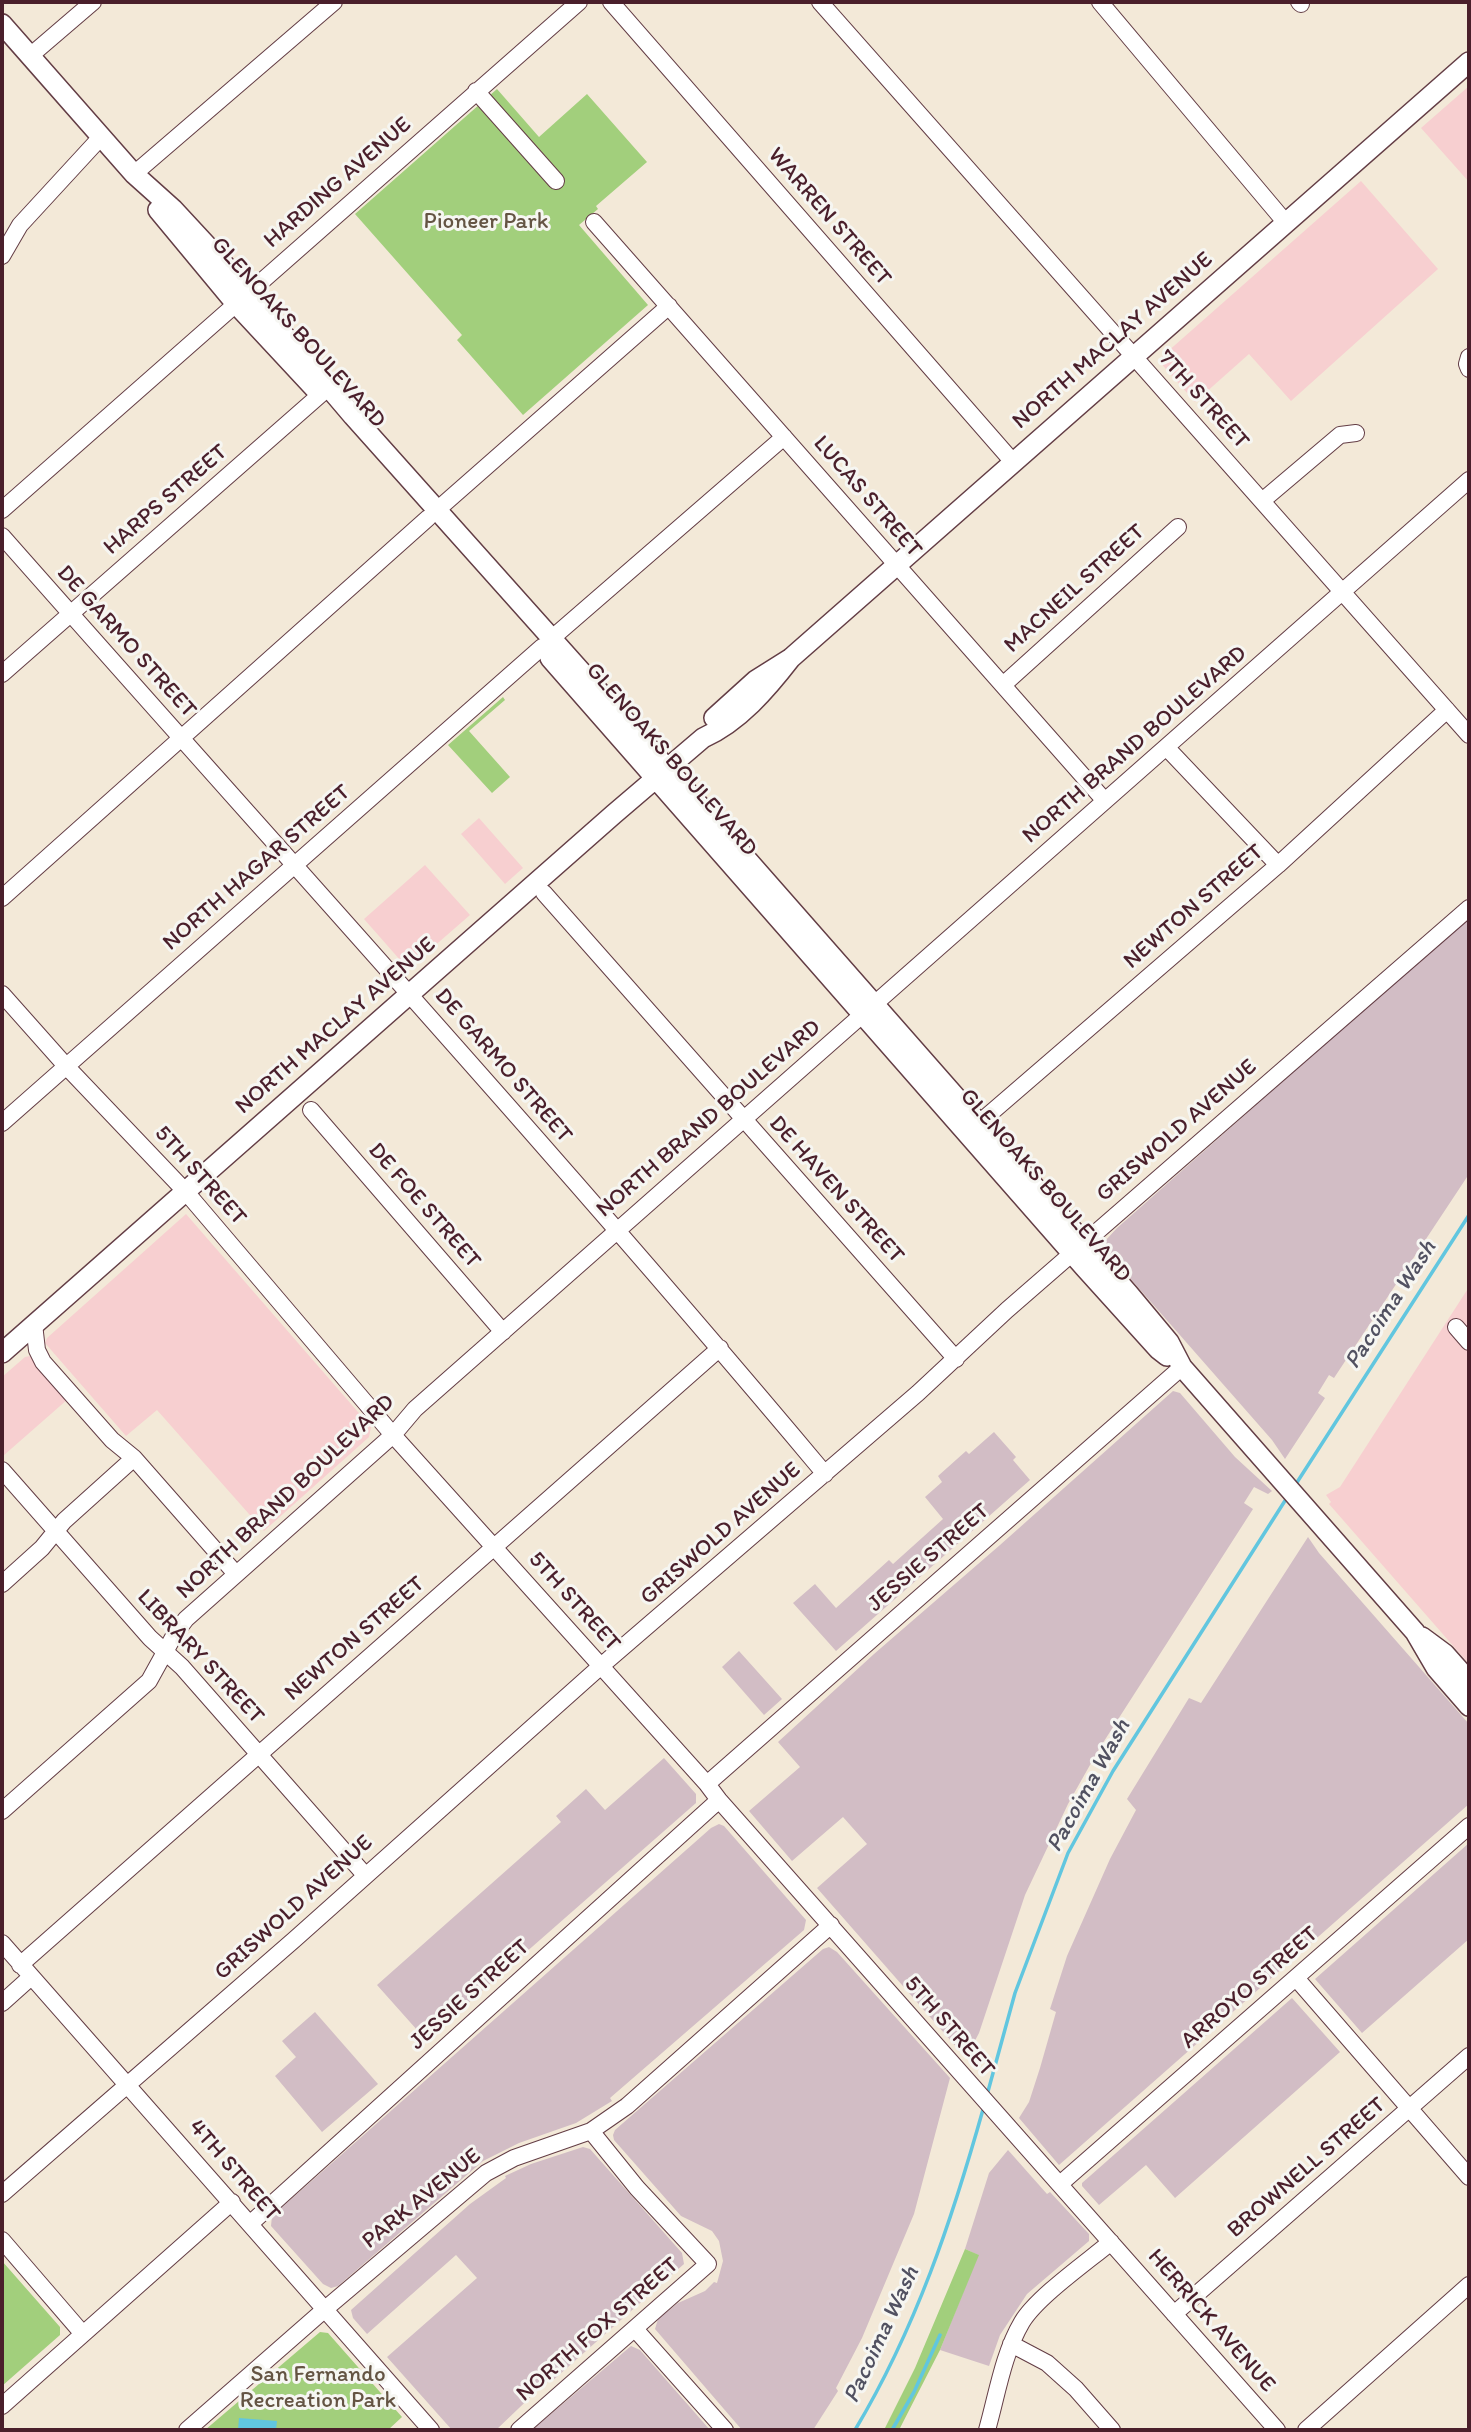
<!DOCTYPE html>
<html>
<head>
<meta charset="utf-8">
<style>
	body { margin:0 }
	#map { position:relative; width:1471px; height:2432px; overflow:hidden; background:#f3e9d8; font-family:Itim,sans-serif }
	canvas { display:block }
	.frame { position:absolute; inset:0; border:4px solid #4a1f2b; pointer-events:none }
</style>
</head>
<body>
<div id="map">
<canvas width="1471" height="2432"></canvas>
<div class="frame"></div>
</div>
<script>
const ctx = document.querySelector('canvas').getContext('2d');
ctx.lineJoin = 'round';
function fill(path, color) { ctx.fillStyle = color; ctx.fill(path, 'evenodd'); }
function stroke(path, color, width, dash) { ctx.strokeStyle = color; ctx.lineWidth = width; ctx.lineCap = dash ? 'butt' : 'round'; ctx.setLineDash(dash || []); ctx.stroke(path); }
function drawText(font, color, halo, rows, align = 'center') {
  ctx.font = font + ' Itim,sans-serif'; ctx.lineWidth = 6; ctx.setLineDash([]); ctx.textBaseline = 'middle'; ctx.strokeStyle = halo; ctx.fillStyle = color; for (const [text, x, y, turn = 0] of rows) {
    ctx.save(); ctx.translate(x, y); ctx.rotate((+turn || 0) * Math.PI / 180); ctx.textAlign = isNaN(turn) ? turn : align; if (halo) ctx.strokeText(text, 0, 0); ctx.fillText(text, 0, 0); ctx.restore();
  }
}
fill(new Path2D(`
	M1469 86V182L1421 128Z
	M1361 181 1438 269 1291 401 1249 354 1195 402 1158 360Z
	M479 818 523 868 505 884 461 834Z
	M425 865 470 915 408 969 364 919Z
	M186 1214 371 1427 369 1437 264 1531 157 1410 126 1436 45 1343 47 1338Z
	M1469 1287V1664L1329 1504 1331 1502 1326 1495 1340 1487Z
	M30 1356 68 1399 3 1456 2 1377 25 1357Z`), '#f7cfd0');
fill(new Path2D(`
	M1469 917V1174L1334 1378 1329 1375 1318 1393 1325 1398 1285 1459 1272 1440 1107 1252 1106 1240 1117 1228Z
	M1173 1391 1180 1393 1235 1457 1272 1491 1268 1494 1254 1487 1244 1503 1253 1509 1099 1749 1068 1804 1025 1895 979 2033 966 2058 817 1888 867 1844 843 1817 792 1861 749 1811 800 1767 778 1742 874 1654 1000 1545Z
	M994 1432 1016 1457 1013 1460 1030 1480 836 1651 793 1603 815 1584 836 1608 889 1560 893 1564 943 1519 925 1497 942 1482 938 1476 966 1451 969 1454Z
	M1308 1537 1319 1553 1469 1724V1804L1059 2165 1019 2118 1029 2102 1040 2068 1056 2012 1050 2009 1067 1956 1110 1859 1136 1810 1127 1799 1189 1698 1201 1703Z
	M739 1651 782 1699 764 1715 722 1667Z
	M664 1758 696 1794V1803L426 2040 377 1985 561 1822 556 1816 586 1789 605 1810Z
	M719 1824 724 1826 806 1920 804 1930 610 2098 612 2101 576 2123 519 2143 483 2161 338 2286 331 2288 323 2284 271 2226 272 2216 711 1828Z
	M1469 1843V1939L1362 2033 1315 1979Z
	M829 1947 837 1952 950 2078 914 2214 862 2338 836 2388 838 2391 813 2430H742L655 2329 658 2319 678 2303 705 2291 714 2282 717 2283 723 2261 719 2241 712 2231 681 2216 614 2140 613 2135 615 2130 823 1949Z
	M1292 1998 1340 2052 1175 2198 1146 2165 1099 2205 1082 2186V2183Z
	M315 2012 378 2084 322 2132 275 2076 296 2057 282 2041Z
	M583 2147 590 2149 682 2253 684 2264 551 2382 549 2381 541 2387 496 2430H452L387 2357 477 2278 456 2255 367 2334 353 2318 351 2310 470 2204 506 2178 505 2176 531 2164Z
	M1008 2150 1047 2194 1050 2192 1089 2234V2241L1027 2294 1000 2335 989 2366 940 2350 978 2255 965 2249 989 2173Z
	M631 2346 640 2350 710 2430H532Z`), '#d2bdc5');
fill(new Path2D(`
	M497 89 539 137 587 94 647 162 596 206 598 209 579 225 648 305 523 415 457 340 462 335 355 214Z
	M503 697 505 700 469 731 510 777 492 793 448 745Z
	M965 2249 979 2255 940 2350 899 2430H884L915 2368Z
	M2 2261 60 2327V2335L2 2386Z
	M320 2332 328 2333 402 2417 388 2430H205Z`), '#a2cf7c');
fill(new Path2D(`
	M239 2418 277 2421 276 2430H238Z`), '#61c6df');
stroke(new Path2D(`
	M1294 1487 1469 1215
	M987 2095 1015 1993 1068 1853 1113 1771 1288 1496
	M855 2430C916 2328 952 2220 984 2106
	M892 2430 914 2392 940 2335`), '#61c6df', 3.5);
const minor = new Path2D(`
	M611 2 1013 462
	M820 2 1469 735
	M1100 2 1286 223
	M1299 2 1301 4
	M30 56 93 2
	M476 91 556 181
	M134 174 334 2
	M594 222 1105 801
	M2 256 20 225 101 137
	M1469 357 1467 364 1469 369
	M1262 501 1340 435 1356 433
	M2 510 579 2
	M437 510 669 306
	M2 536C277 848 558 1155 825 1474
	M551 639 784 437
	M2 674 329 387
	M1003 685 1178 527
	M1166 747 1278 865
	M544 893 956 1359
	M2 898 428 518
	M2 994 66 1066 186 1192 393 1435 707 1784 719 1800 1277 2430
	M311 1110 503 1332
	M2 1123 542 647
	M971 1130 1278 865 1447 710
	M34 1324 37 1350 43 1362 112 1440 134 1458 236 1574
	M1456 1327 1469 1342
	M2 1470 150 1638 182 1667 365 1875
	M2 1584 42 1548 64 1521 134 1458
	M707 1784 1182 1367
	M2 1811 149 1681 176 1632 186 1619 393 1435 415 1409 1469 480
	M2 1943 431 2430
	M20 1965 720 1348
	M1296 1978 1469 2177
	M2 2003 31 1977
	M1060 2184 1469 1826
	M2 2194 295 1939 601 1666 918 1393 1007 1310 1469 908
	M251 2223 719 1800
	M2 2240 83 2334
	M1174 2314 1469 2056
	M635 2329 725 2430
	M1011 2344 1047 2363 1076 2389 1112 2430
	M2 2406 232 2202
	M187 2430 324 2310 486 2173 514 2158 591 2131 627 2106 831 1925
	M519 2430 708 2264 637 2188 591 2131
	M987 2430C997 2395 1003 2354 1022 2322 1037 2297 1087 2262 1111 2242
	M1306 2430 1469 2285`);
const major = new Path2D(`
	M2 24 134 174 173 209 223 263 353 416 621 716 1129 1294 1169 1342 1182 1367 1415 1632 1436 1668 1469 1706
	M158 210 236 304 316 390
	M550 658 1084 1267 1158 1349 1167 1356
	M714 718 756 680 791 658 1469 62
	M2 1353 614 814 703 738C739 722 767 689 791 658
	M1422 1637 1445 1654 1469 1681`);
stroke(minor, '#633d45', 18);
stroke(major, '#633d45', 22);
stroke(minor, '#fff', 16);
stroke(major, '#fff', 19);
drawText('23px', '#4a1f2b', '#f6f6f2', [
	["HARDING AVENUE",338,183,-41],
	["WARREN STREET",829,217,49],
	["GLENOAKS BOULEVARD",298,333,48],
	["NORTH MACLAY AVENUE",1113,341,-41],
	["7TH STREET",1203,400,48],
	["LUCAS STREET",867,497,49],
	["HARPS STREET",166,500,-41],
	["MACNEIL STREET",1075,589,-42],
	["DE GARMO STREET",126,642,48],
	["NORTH BRAND BOULEVARD",1135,745,-41],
	["GLENOAKS BOULEVARD",671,760,49],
	["NORTH HAGAR STREET",257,868,-41],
	["NEWTON STREET",1194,907,-41],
	["NORTH MACLAY AVENUE",336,1026,-41],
	["DE GARMO STREET",503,1066,49],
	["NORTH BRAND BOULEVARD",709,1119,-41],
	["GRISWOLD AVENUE",1177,1131,-41],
	["5TH STREET",200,1176,48],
	["GLENOAKS BOULEVARD",1045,1186,49],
	["DE HAVEN STREET",836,1190,48],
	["DE FOE STREET",424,1206,49],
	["NORTH BRAND BOULEVARD",286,1497,-43],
	["GRISWOLD AVENUE",721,1534,-41],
	["JESSIE STREET",929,1558,-41],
	["5TH STREET",574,1602,48],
	["NEWTON STREET",355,1639,-41],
	["LIBRARY STREET",200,1657,47],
	["GRISWOLD AVENUE",294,1908,-42],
	["ARROYO STREET",1250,1988,-41],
	["JESSIE STREET",470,1995,-42],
	["5TH STREET",949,2027,49],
	["BROWNELL STREET",1307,2168,-41],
	["4TH STREET",234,2171,49],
	["PARK AVENUE",422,2199,-39],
	["HERRICK AVENUE",1211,2321,49],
	["NORTH FOX STREET",598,2330,-41]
]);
drawText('23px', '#645443', '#f6f6f2', [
	["Pioneer Park",486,222],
	["San Fernando",318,2375],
	["Recreation Park",318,2401]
]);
drawText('italic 24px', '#515161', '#f6f6f2', [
	["Pacoima Wash",1391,1305,-57],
	["Pacoima Wash",1089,1786,-61],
	["Pacoima Wash",882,2335,-65]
]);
</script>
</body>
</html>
